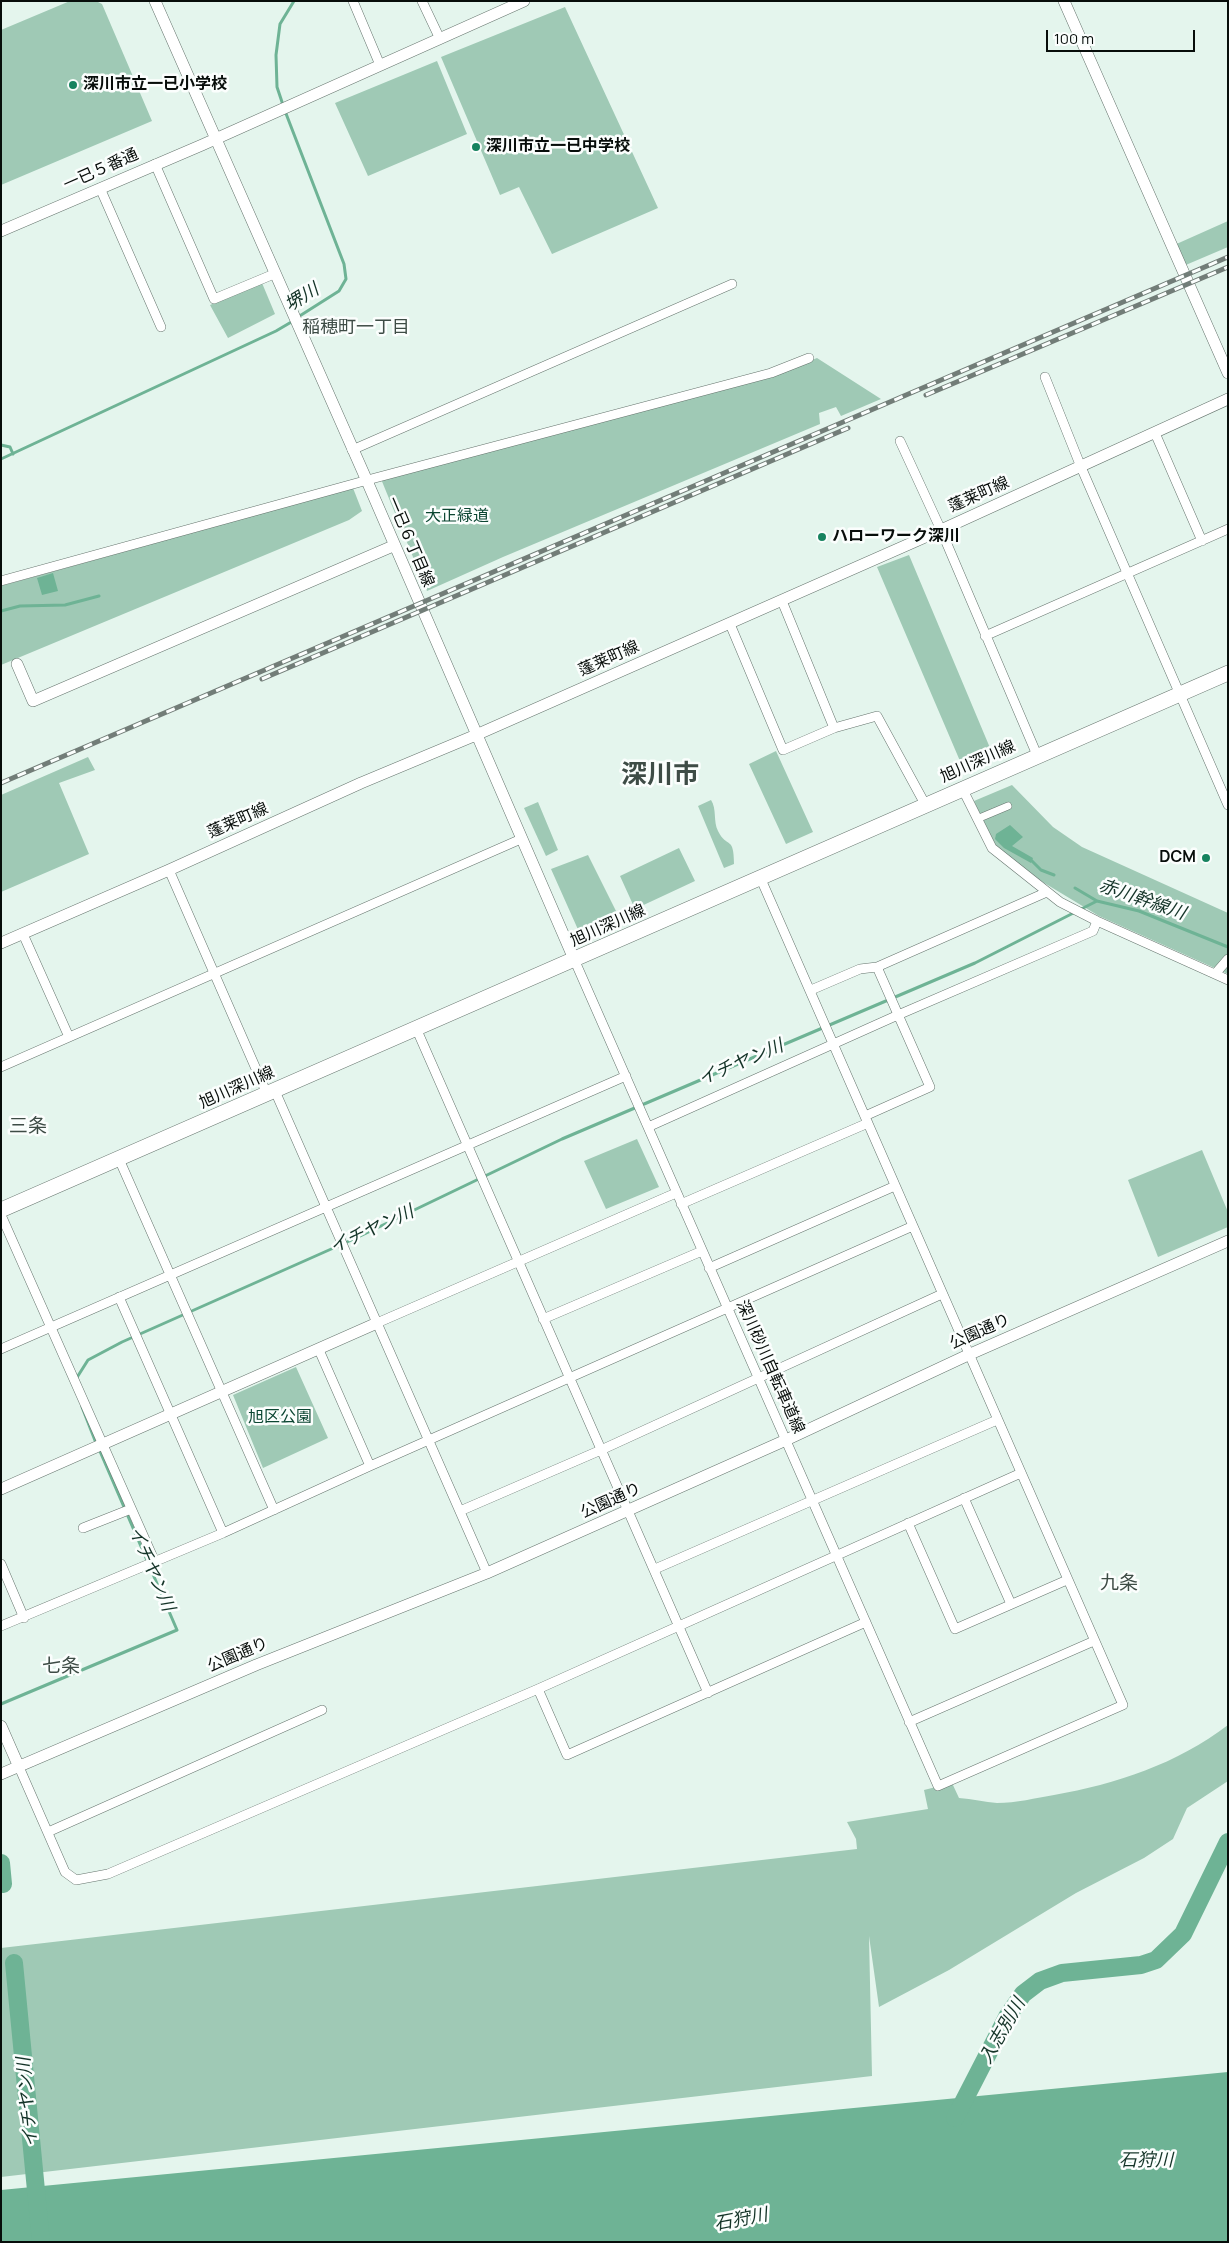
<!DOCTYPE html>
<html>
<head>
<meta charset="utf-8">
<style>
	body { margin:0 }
	#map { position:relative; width:1229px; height:2243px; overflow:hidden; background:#e4f5ed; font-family:Manrope,sans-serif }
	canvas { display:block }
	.frame { position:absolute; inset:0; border:2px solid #070d0a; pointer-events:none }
	.scale { position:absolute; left:1046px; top:30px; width:149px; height:22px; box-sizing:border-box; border:2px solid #070d0a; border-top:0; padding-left:6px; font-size:15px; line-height:18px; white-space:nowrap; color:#070d0a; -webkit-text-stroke:4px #fbfefd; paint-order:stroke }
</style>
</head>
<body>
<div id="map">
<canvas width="1229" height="2243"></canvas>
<div class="frame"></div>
<div class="scale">100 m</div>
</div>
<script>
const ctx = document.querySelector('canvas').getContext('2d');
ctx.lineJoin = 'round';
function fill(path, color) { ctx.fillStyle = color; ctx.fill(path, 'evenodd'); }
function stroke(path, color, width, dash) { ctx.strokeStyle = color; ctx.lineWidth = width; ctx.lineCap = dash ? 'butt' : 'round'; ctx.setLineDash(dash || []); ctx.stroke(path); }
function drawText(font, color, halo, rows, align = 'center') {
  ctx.font = font + ' Manrope,"Noto Sans JP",sans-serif'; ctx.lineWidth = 5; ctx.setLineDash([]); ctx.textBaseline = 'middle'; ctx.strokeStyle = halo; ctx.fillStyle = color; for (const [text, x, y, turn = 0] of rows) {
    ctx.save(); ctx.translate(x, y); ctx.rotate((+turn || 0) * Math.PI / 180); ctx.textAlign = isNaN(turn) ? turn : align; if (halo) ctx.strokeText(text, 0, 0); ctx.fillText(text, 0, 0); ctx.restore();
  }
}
fill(new Path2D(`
	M70 1H96L102 4 152 121 1 185V30Z
	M565 7 658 208 552 254 519 187 500 195 441 57Z
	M437 61 467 134 368 176 335 103Z
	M1228 221V247L1181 267 1172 246Z
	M262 283 275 314 228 338 210 305Z
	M817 358 881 399 841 416 836 407 819 413 820 424 503 557 427 591 381 479 770 377Z
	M353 488 362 511 349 520 1 665V586Z
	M909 555 993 755 963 768 877 567Z
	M776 751 813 832 786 844 749 764Z
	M88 757 95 770 59 783 89 854 1 892V795Z
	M1012 785 1053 827 1082 847 1228 913V974L1099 916 1041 881 995 848 974 801Z
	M711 800C717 809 713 821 718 831 727 849 734 835 734 864L724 868 698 806Z
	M538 802 558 850 546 856 524 808Z
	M679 848 695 881 635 909 620 876Z
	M588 855 616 911 615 919 580 934 551 869Z
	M637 1139 659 1187 606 1209 584 1161Z
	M1202 1150 1228 1212V1227L1158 1257 1128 1180Z
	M296 1367 328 1438 263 1468 233 1395Z
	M1228 1725V1781L1187 1808 1173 1839 1144 1858 1076 1893 949 1970 879 2007 869 1936 872 2076 1 2177V1948L857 1849 856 1839 847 1822 928 1809 924 1790 952 1783 959 1798C972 1799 985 1802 997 1803 1016 1803 1036 1798 1054 1795 1116 1784 1177 1764 1228 1725Z`), '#9fc9b5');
fill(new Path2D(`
	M53 573 58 591 42 595 37 578Z
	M1010 825 1023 837 1012 846 1033 858 1031 863 1004 848 995 839 996 834Z
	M1228 2072V2242H1V2190Z`), '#6eb395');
stroke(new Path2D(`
	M283 105 277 87 276 55 280 24 294 1
	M285 111 344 264 346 279 339 291 298 317
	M1 445 10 447 13 454
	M1 459 276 331 293 321
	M1 611 20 606 65 605 99 596
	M1030 859 1041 870 1054 875
	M1075 888 1097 901 1139 911 1228 947
	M76 1379 88 1360 122 1342 356 1238 562 1139 975 963 1097 901
	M82 1407 96 1443
	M1 1704 177 1630 99 1449`), '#6eb395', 3);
stroke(new Path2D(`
	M1 1863 3 1884
	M14 1963 41 2242
	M955 2118 1007 2017 1023 1994 1040 1981 1062 1973 1141 1965 1156 1960 1183 1934 1228 1842`), '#6eb395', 18);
const pedestrian = new Path2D(`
	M977 819 1008 806`);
const minor = new Path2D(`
	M353 1 380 65
	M422 1 440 39
	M155 164 214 299 274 274
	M100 188 161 327
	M1045 377 1081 467 1228 805
	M1155 433 1202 541
	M900 441 941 530 1037 755
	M352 450 732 284
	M1 581 375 478 771 373 809 358
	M782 601 834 728 877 716 925 804
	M730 624 783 750 834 728
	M985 636 1228 529
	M962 788 992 848 1060 902 1097 921 1228 980
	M169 870 267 1094
	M23 934 69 1037
	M574 959 938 1786 1123 1705C1000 1430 883 1152 760 877
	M1215 974 1228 959
	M811 990 860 969 877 967 1047 892
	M416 1028 708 1693
	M1 1067 521 839
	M275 1091 487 1573
	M865 1116 930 1087 877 967
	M648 1127 898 1015 1093 931 1097 921
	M119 1159 274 1510
	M681 1204 868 1123
	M1 1215 155 1562
	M709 1268 895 1186
	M119 1297 223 1533
	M543 1319 702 1251
	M377 1323 676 1193
	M1 1349 626 1076
	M319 1350 370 1466
	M964 1498 1011 1604
	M460 1511 601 1450 942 1294
	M908 1523 955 1629 1067 1580
	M83 1528 131 1509
	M1 1564 24 1618
	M655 1569 997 1420
	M1 1626 223 1533 370 1466 913 1226
	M538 1689 567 1755 866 1622
	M909 1722 1094 1641
	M19 1767 65 1872 76 1880 108 1874 538 1689 1021 1473
	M48 1832 322 1710`);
const tertiary = new Path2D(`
	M155 1 367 481 574 959
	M1064 1 1228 373
	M1 231 202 145 524 1
	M17 664 33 701 393 546
	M1 943 169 870 361 783 476 735 941 530 1228 399
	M1 1489 377 1323
	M1 1726 19 1767
	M1 1774 256 1665 487 1573 786 1440 968 1355 1228 1241`);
const primary = new Path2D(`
	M1 1210 1228 673`);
stroke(pedestrian, '#65746d', 8);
stroke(minor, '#65746d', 10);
stroke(tertiary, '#65746d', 12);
stroke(primary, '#65746d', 16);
stroke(pedestrian, '#fff', 7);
stroke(minor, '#fff', 9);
stroke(tertiary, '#fff', 11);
stroke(primary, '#fff', 15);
const rail = new Path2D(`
	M926 395 1228 267
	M262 679 848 428
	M1 783 1228 257`);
stroke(rail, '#727d78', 5);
stroke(rail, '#fbfefd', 3, [9]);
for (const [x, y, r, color] of [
	[73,85,5,"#16835f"],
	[476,147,5,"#16835f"],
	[822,537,5,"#16835f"],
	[1206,858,5,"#16835f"]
]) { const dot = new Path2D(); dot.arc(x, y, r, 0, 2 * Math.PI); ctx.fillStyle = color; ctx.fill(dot); stroke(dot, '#fbfefd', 2); }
drawText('bold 16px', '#070d0a', '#fbfefd', [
	["深川市立一已小学校",83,85],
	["深川市立一已中学校",486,147],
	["ハローワーク深川",832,537],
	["DCM",1196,858,"right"]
], 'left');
drawText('16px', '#070d0a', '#fbfefd', [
	["一已５番通",101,170,-24],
	["蓬莱町線",979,495,-24],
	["一已６丁目線",410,542,67],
	["蓬莱町線",609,659,-24],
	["旭川深川線",978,762,-24],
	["蓬莱町線",238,821,-24],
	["旭川深川線",608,926,-24],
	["旭川深川線",237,1088,-24],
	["公園通り",980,1332,-24],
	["深川砂川自転車道線",770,1367,66],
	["公園通り",611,1501,-24],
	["公園通り",238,1655,-23]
]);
drawText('16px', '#0b4632', '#fbfefd', [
	["大正緑道",457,517],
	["旭区公園",280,1418]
]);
drawText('italic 18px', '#143428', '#fbfefd', [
	["堺川",302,298,-32],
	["赤川幹線川",1142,900,19],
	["イチヤン川",741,1063,-23],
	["イチヤン川",372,1230,-25],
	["イチヤン川",151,1569,67],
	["入志別川",1003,2031,-60],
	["イチヤン川",28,2102,-95],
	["石狩川",1146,2161],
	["石狩川",741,2220,-11]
]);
drawText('18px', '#3e4c46', '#fbfefd', [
	["稲穂町一丁目",356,328]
]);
drawText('19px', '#3e4c46', '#fbfefd', [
	["三条",28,1127],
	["九条",1119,1584],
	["七条",61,1667]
]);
drawText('bold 26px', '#3e4c46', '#fbfefd', [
	["深川市",660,776]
]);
</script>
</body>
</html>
